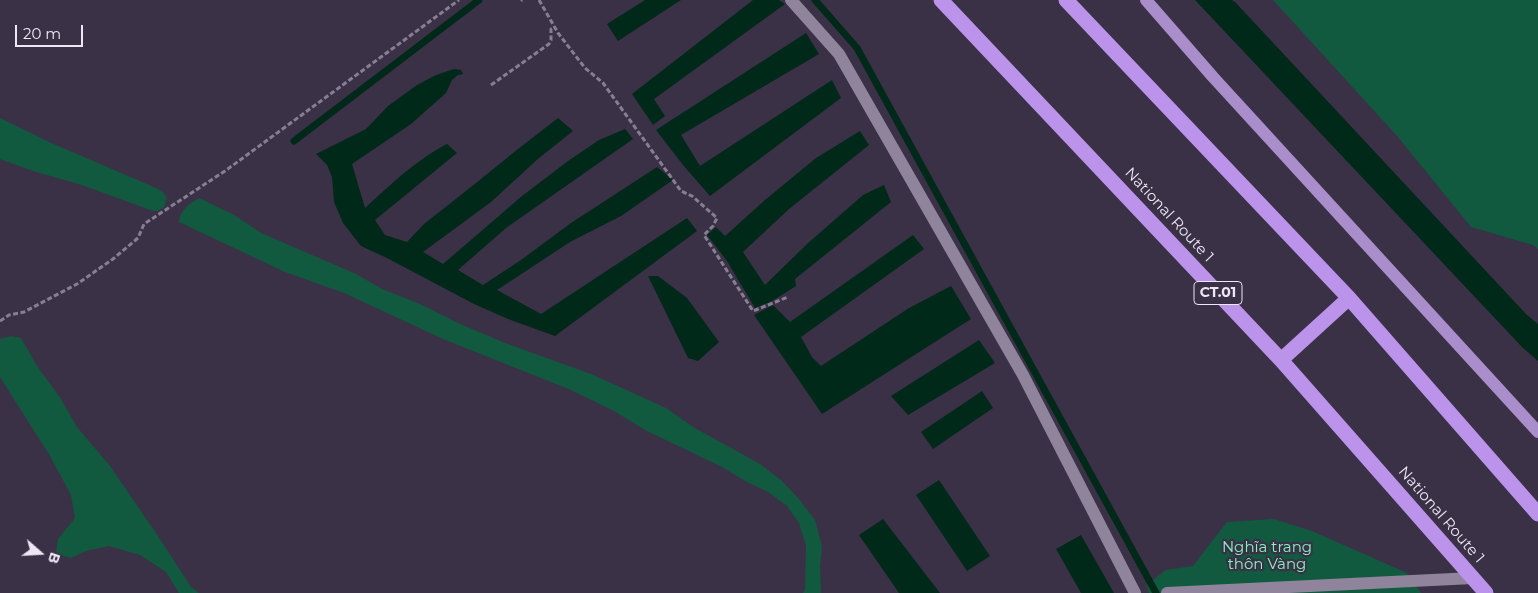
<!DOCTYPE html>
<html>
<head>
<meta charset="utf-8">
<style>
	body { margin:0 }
	#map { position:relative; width:1538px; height:593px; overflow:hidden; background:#3a3146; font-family:Montserrat,sans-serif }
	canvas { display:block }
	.north { position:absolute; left:15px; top:528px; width:50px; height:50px; -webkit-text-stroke:4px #3a3146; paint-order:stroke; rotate:109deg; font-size:14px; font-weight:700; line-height:20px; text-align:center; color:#ede7f5 }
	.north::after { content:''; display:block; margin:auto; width:18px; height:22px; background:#ede7f5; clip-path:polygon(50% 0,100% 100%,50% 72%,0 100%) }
	.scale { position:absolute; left:15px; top:25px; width:68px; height:22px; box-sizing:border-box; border:2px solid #ede7f5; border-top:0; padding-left:6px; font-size:15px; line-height:18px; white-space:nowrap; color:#ede7f5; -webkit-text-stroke:4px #3a3146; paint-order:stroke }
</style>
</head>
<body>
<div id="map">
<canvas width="1538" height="593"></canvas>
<div class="north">B</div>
<div class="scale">20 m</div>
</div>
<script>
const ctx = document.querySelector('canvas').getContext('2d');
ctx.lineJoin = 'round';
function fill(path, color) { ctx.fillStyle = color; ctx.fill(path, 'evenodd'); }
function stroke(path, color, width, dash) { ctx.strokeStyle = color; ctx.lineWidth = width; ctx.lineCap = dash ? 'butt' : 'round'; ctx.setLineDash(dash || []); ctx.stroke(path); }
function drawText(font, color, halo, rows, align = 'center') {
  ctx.font = font + ' Montserrat,sans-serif'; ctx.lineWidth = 4.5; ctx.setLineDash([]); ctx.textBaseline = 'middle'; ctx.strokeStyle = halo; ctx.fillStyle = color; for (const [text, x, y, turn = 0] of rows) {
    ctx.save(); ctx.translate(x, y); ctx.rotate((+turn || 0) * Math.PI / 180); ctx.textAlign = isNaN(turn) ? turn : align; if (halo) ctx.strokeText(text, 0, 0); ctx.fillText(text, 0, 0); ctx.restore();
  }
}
fill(new Path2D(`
	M1273 0H1538V249L1533 245 1471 227 1398 137Z
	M0 118 49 142 156 188 163 192 167 198 164 207 158 211H153L79 184 33 171 0 159Z
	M199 198 234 215 261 233 356 274 382 289 420 304 458 323 505 343 591 374 666 408 693 427 760 464 781 480 799 499 815 520 822 546 820 567 821 593H803L805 589 806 546 799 523 787 506 768 492 747 482 722 467 645 430 614 411 571 390 443 339 344 293 285 272 179 222C180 210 189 204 199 198Z
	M11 336 21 338 37 366 59 396 77 427 110 466 160 539 191 587 199 593H179L166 572 140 555 109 546 86 551 71 558 56 554 58 539 75 518 71 495 50 456 0 377V339Z
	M1274 519 1312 531 1407 573 1421 593H1149L1146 585 1166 570 1193 566 1227 522Z`), '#115a3f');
fill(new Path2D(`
	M645 0H681L618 41 607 24Z
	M753 0H779L785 4 654 99 665 116 653 125 632 94Z
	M1195 0H1232L1236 3 1526 314 1538 324V361L1522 347Z
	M806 33 819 54 681 135 700 166 832 80 841 98 710 196 683 165 656 130Z
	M454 69 461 70 463 74 458 75 452 80 446 93 411 124 352 164 365 208C391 184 416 160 447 144L457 153 375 220 385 235 407 242 424 224 471 187 518 149 558 118 573 131 539 158 491 202 423 252 443 264 522 196 568 161 599 140 625 129 633 139 506 228 458 270 483 285 521 260 571 223 657 167 673 180 621 216 570 242 497 290 541 314 687 218 697 231 555 336 508 319 474 304 387 258 361 246 343 223 334 202 332 177 327 165 316 154 366 129 388 106 417 85 436 75Z
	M860 131 869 145 789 209 743 252 765 285 807 244 863 195 884 185 891 202 795 279 796 286 772 301 755 308 727 261 707 235 716 227 725 236 765 200 816 158Z
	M913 235 924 249 801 337 812 357 821 366 909 308 951 286 971 319 822 414 754 315 773 305 790 322Z
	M648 276H658L687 298 719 342 698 361 688 358Z
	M979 340 995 363 908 415 891 396Z
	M982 391 993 408 933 449 921 432Z
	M939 480 990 556 967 571 916 495Z
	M883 519 940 593H899L859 535Z
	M1081 535 1114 593H1081L1056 549Z`), '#00291a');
stroke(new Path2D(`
	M815 0 857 48 1156 593
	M294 141 479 0`), '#00291a', 7);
stroke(new Path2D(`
	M539 0 558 33 585 68 603 83 681 191 692 196 717 218 713 226 704 235 753 311 788 297
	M521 1 522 0
	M491 85 549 44 551 40V29L555 27
	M0 321 9 315 24 312 77 284 113 259 138 238 144 224 225 171 459 0`), '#877f91', 3, [5, 2.5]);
stroke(new Path2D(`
	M791 0 839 54 1023 375 1135 593
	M1167 593 1473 578`), '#8f849c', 12);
stroke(new Path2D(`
	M1146 0 1213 77 1538 432`), '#aa8dcb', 12);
stroke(new Path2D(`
	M941 0 1281 360 1486 593
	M1066 0 1349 298 1538 514
	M1281 360 1349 298`), '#bc93eb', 15);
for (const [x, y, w] of [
	[1218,293,48]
]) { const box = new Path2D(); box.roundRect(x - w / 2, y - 11.5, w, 23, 4); ctx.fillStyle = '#3a3146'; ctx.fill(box); stroke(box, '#ede7f5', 1); }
drawText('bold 14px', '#ede7f5', null, [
	["CT.01",1218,293]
]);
drawText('15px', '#ede7f5', '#3a3146', [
	["National Route 1",1169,215,47],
	["National Route 1",1441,515,49]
]);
drawText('15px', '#87f1c0', '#3a3146', [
	["Nghĩa trang",1267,548],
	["thôn Vàng",1267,565]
]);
</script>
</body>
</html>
